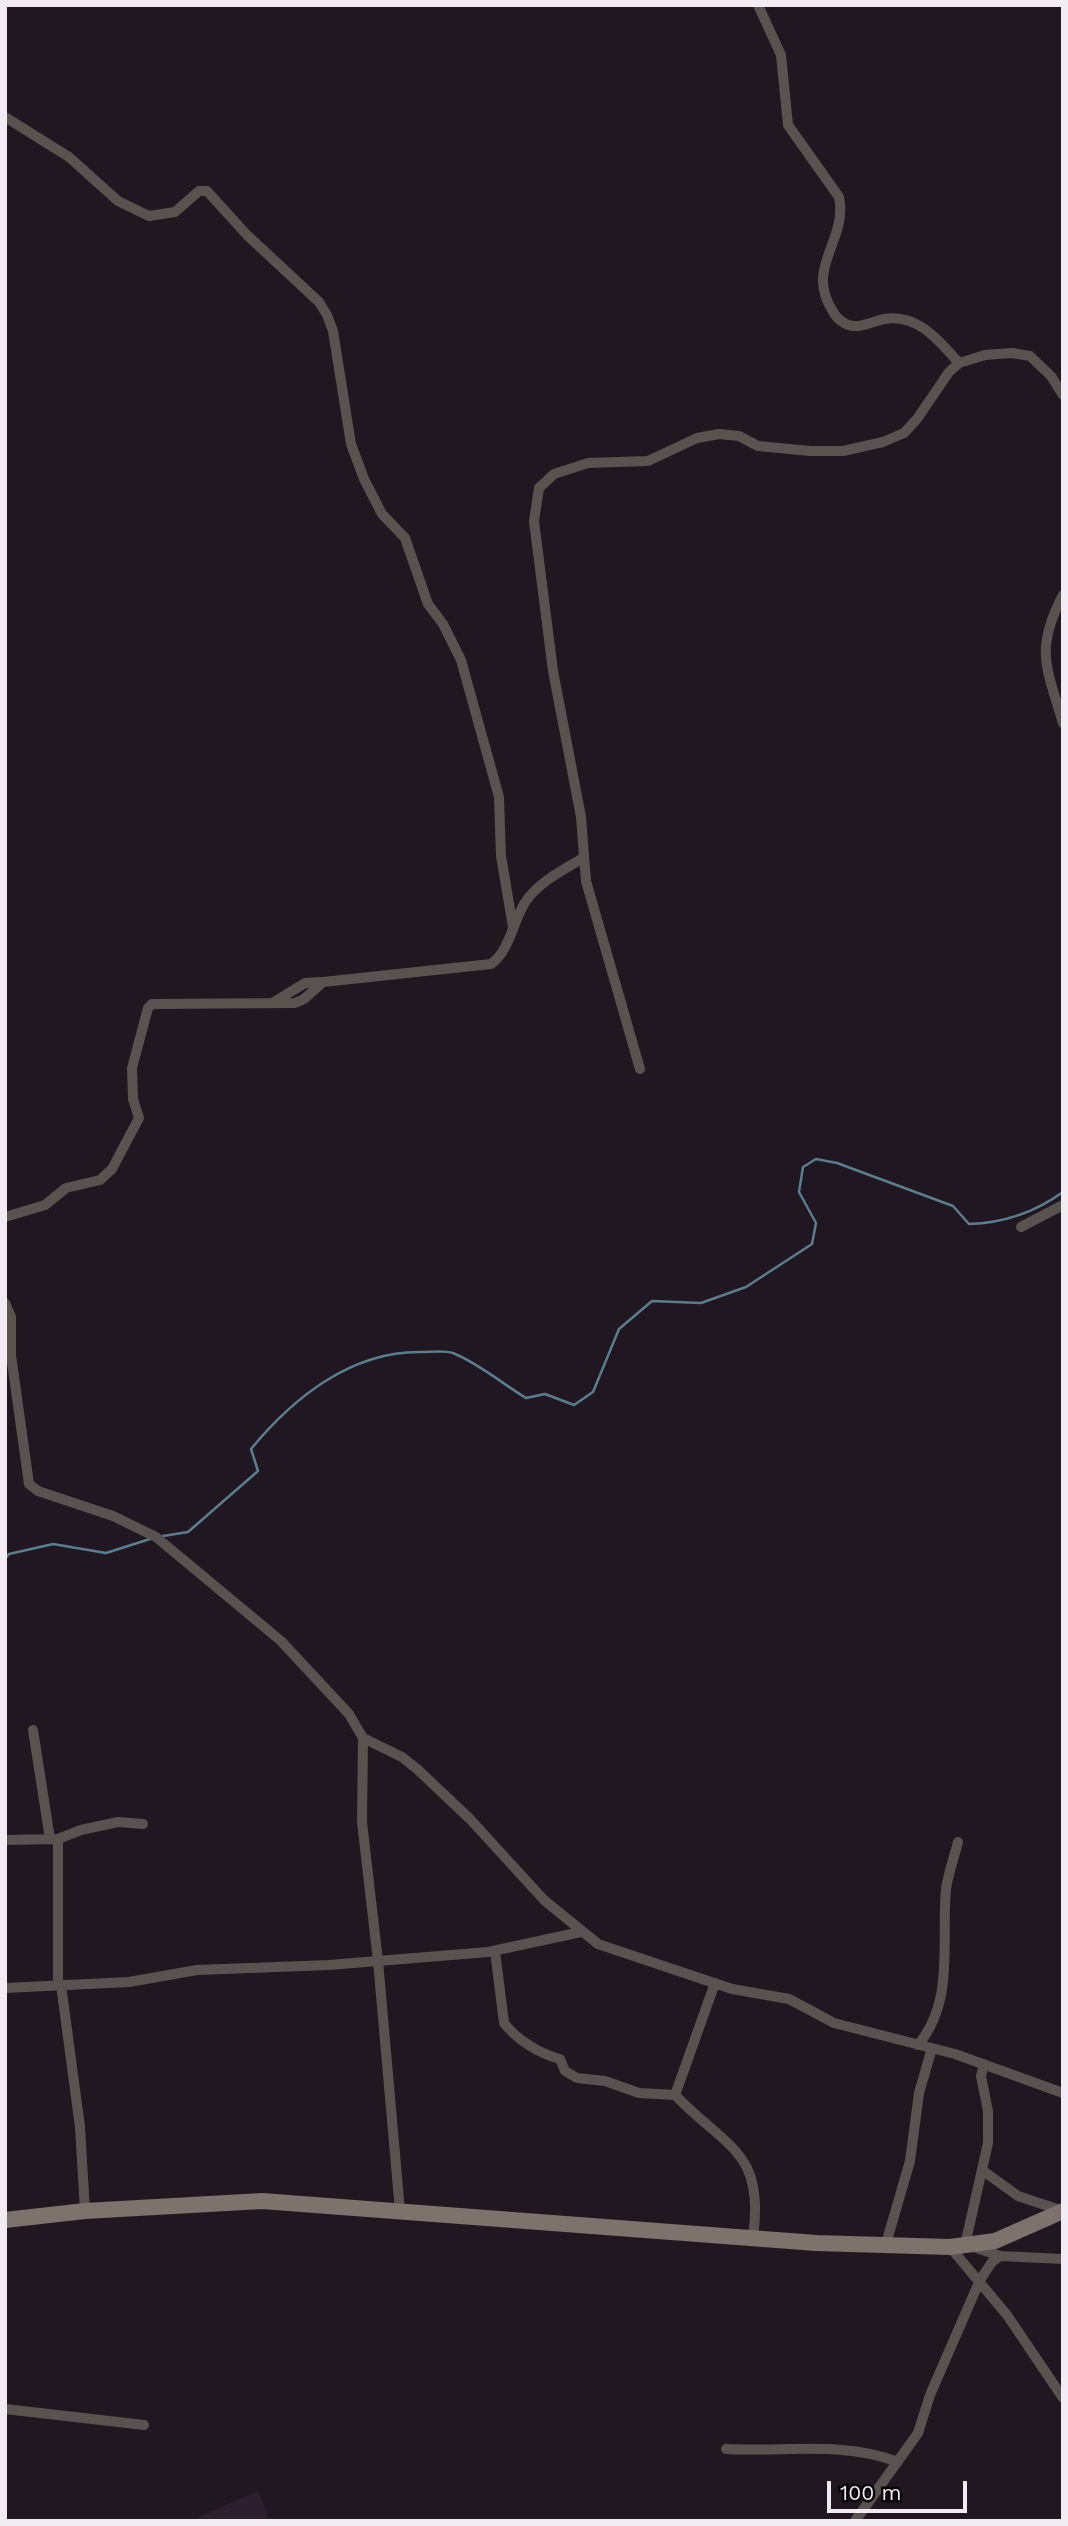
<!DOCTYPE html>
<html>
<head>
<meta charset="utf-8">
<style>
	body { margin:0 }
	#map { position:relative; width:1068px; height:2526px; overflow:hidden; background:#201721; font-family:"Work Sans",sans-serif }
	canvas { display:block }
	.frame { position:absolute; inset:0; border:7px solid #f1ebf2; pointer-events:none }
	.scale { position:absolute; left:827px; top:2481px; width:140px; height:32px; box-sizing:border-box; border:4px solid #f1ebf2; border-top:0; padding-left:9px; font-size:21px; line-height:24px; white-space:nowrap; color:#f1ebf2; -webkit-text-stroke:5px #080508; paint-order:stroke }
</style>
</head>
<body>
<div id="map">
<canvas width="1068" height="2526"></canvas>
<div class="frame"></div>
<div class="scale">100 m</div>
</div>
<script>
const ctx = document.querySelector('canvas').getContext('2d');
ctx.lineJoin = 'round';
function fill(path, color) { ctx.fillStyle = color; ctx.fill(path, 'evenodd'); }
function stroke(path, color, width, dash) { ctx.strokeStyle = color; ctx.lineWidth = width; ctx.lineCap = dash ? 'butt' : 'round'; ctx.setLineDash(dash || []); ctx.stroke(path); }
fill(new Path2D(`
	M258 2491 270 2521H190Z`), '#2d1f2e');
stroke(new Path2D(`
	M163 1536 188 1532 258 1471 251 1449C293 1398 351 1351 421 1352 431 1352 444 1350 453 1353 478 1363 503 1384 526 1398L545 1394 574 1405 593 1392 619 1329 652 1301 701 1303 746 1287 812 1244 816 1223 799 1192 803 1167 816 1159 837 1163 953 1206 969 1224C1004 1223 1034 1213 1063 1192
	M5 1559 9 1554 53 1544 106 1553 150 1539`), '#5a7e8e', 2.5);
stroke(new Path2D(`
	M758 5 781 55 788 125 839 197C848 241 805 266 832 310 836 318 844 325 853 326 863 327 874 321 884 319 918 313 939 341 959 363
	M5 117 69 157 118 201 149 216 175 212 199 191H207L247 235 319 302 327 315 333 331 351 444 364 479 382 514 405 538 428 604 443 624 461 660 499 797 501 856 513 927
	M1063 595C1034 650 1047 668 1063 723
	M274 1002 305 983 322 982
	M640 1069 586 881 581 817 553 671 534 521 539 488 554 474 588 463 648 461 697 438 719 434 739 436 758 446 810 451H843L883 442 904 433 917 419 949 372 959 363 985 355 1012 353 1030 356 1051 376 1063 395
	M5 1217 45 1205 66 1188 100 1180 112 1169 139 1118 133 1099 132 1068 148 1008 152 1004 295 1003 304 999 323 982 491 964C510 951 513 920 526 901 539 882 563 870 583 858
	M1021 1227 1063 1205
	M5 1303 11 1317V1355L29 1484 38 1491 113 1516 156 1537 281 1641 349 1714 363 1738 362 1822 378 1961 400 2211
	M33 1730 50 1839
	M363 1738 402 1757 417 1769 470 1819 544 1900 598 1944 732 1989 789 1999 834 2023 955 2054 1063 2093
	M58 1839V1986
	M5 1840 58 1839 81 1830 118 1822 143 1824
	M495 1951 504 2023C517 2040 540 2054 560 2059L565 2071 577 2078 605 2081 639 2093 675 2095 715 1983
	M61 1985 80 2127 85 2211
	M5 1988 129 1982 197 1970 329 1965 488 1952 581 1932
	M918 2045C955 2001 941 1942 946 1889 948 1874 954 1858 958 1842
	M675 2095C727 2149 765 2151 753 2237
	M982 2170 1018 2196 1063 2211
	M965 2245 988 2143V2111L981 2076 984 2064
	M968 2245 1000 2256 1063 2259
	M885 2247 910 2161 919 2093 932 2048
	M950 2247 1007 2315 1063 2398
	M5 2409 144 2425
	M726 2449C783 2452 844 2441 898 2462
	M855 2521 918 2433 930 2395 980 2280 992 2262 1000 2256`), '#59534f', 10);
stroke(new Path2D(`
	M5 2220 85 2211 262 2201 816 2243 950 2247 995 2241 1063 2211`), '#7d726c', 16);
</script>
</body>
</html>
